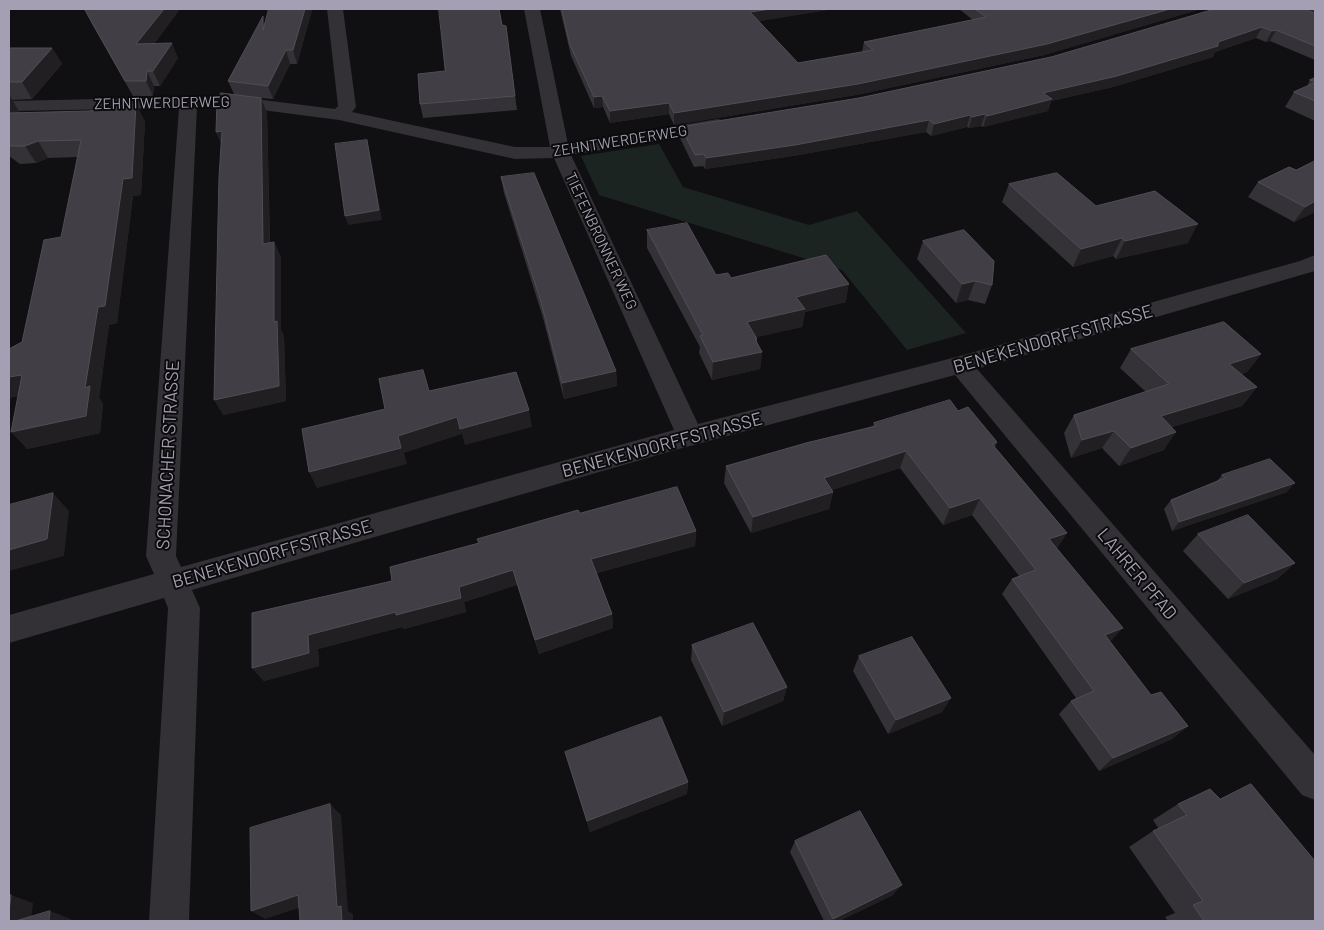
<!DOCTYPE html>
<html>
<head>
<meta charset="utf-8">
<style>
	body { margin:0 }
	#map { position:relative; width:1324px; height:930px; overflow:hidden; background:#100f11; font-family:Barlow,sans-serif }
	canvas { display:block }
	.frame { position:absolute; inset:0; border:10px solid #a59fb3; pointer-events:none }
</style>
</head>
<body>
<div id="map">
<canvas width="1324" height="930"></canvas>
<div class="frame"></div>
</div>
<script>
const ctx = document.querySelector('canvas').getContext('2d');
ctx.lineJoin = 'round';
function fill(path, color) { ctx.fillStyle = color; ctx.fill(path, 'evenodd'); }
function stroke(path, color, width, dash) { ctx.strokeStyle = color; ctx.lineWidth = width; ctx.lineCap = dash ? 'butt' : 'round'; ctx.setLineDash(dash || []); ctx.stroke(path); }
function drawText(font, color, halo, rows, align = 'center') {
  ctx.font = font + ' Barlow,sans-serif'; ctx.lineWidth = 4; ctx.setLineDash([]); ctx.textBaseline = 'middle'; ctx.strokeStyle = halo; ctx.fillStyle = color; for (const [text, x, y, turn = 0] of rows) {
    ctx.save(); ctx.translate(x, y); ctx.rotate((+turn || 0) * Math.PI / 180); ctx.textAlign = isNaN(turn) ? turn : align; if (halo) ctx.strokeText(text, 0, 0); ctx.fillText(text, 0, 0); ctx.restore();
  }
}
fill(new Path2D(`
	M659 144 683 187 809 225 857 211 966 333 907 350 842 270 599 195 581 156Z`), '#1c2421');
fill(new Path2D(`
	M327 9H343L356 107 352 112 515 147H550L524 9H540L568 144 718 119 725 121 727 125 725 129 718 131 571 155 698 424 960 356 1300 261 1315 255V271L977 369 1315 755V800L1302 795 955 375 675 450 192 590 200 608 189 921H149L168 608 164 598 9 643V615L154 574 146 556 179 108 9 111V101L231 96 335 109 338 106ZM231 106 339 120 515 159 554 158 674 430 181 567 176 556 197 107Z`), '#333036');
fill(new Path2D(`
	M180 9 154 44 178 58 160 86H154L153 96H133L92 24 85 10Z
	M560 9H833L759 21 798 63 862 52 864 42 973 20 959 9H1201L1044 55 856 95 674 125 669 114 610 123 603 107 594 108 571 56Z
	M1306 9H1315V12Z
	M312 10 297 64H290L273 99 261 98 267 113 270 243 274 242 281 258V330L284 336 286 401 223 415 221 143 216 132 234 94 228 81 265 22Z
	M1315 13V60L1270 41 1266 42 1256 38 1215 52 1213 57 1113 87 1051 101 1048 111 983 127 981 126 969 128 967 127 931 136 926 132 793 156 705 169 703 166 694 167 680 138 681 127 859 98 1051 57Z
	M502 25 506 26 517 110 423 118 420 104 445 71Z
	M9 48H52L62 64 32 99 12 100 20 113 145 121 141 195 133 196 117 323 109 325 99 398 103 404 100 433 27 449 18 396 9 398V349L22 342 61 237 78 157 48 158 36 163 20 164 9 156Z
	M1315 78V121L1285 107 1294 92 1307 86 1310 80Z
	M1315 161V212L1294 222 1248 197 1258 182 1296 170Z
	M501 177 616 371 617 386 564 399 543 318 504 193Z
	M1009 184 1096 206 1188 243 1116 259 1113 256 1073 267 1002 202Z
	M647 230 716 275 731 278 846 302 805 312 802 327 756 337 757 339V343L762 352 760 369 712 380 699 353 700 347 647 248Z
	M923 241 992 285 985 304 968 300 956 303 917 259Z
	M1131 349 1261 354 1247 372 1241 374 1257 387 1242 406 1172 427 1164 450 1119 466 1102 448 1071 458 1064 433 1074 415 1146 392 1120 368Z
	M958 411 997 442 995 447 1067 533 1057 548 1110 642 1151 695 1188 726 1172 739 1099 771 1059 714 1071 701 1076 698 1002 594 1012 579 1019 576 972 515 943 525 900 468 832 490 833 492 829 509 751 533 724 483 726 466 873 426 874 423Z
	M1222 475 1287 492 1172 531 1164 509 1171 500 1216 482Z
	M580 513 696 531 695 546 597 573 612 614 613 628 539 654 517 585 464 602 466 612 404 629 402 627 318 649 319 666 264 681 252 668 392 581 479 543Z
	M1198 534 1295 563 1277 579 1228 599 1183 551Z
	M692 645 787 687 783 701 722 726 691 660Z
	M859 656 951 698 942 712 888 734 853 671Z
	M565 752 688 782 687 794 590 832 569 765Z
	M1178 804 1315 921H1168L1165 917 1175 913 1129 847 1153 831 1159 829 1153 820Z
	M795 841 893 895 839 921H824L790 852Z`), '#343237');
fill(new Path2D(`
	M164 9H180L143 59 136 44Z
	M305 9H311L312 10 297 64 293 50Z
	M771 9H833L749 23 750 12Z
	M1170 9H1201L1044 55 856 95 674 125V113Z
	M1262 27 1256 38 1215 52 1213 57 1113 87 1051 101 1048 111 983 127 987 116 1043 93 1218 42Z
	M1276 30 1270 41 1266 42 1272 31Z
	M172 43 178 58 160 86 153 71Z
	M52 48 62 64 32 99 22 82Z
	M286 50 290 64 273 99 268 86Z
	M147 71 154 86 153 96 146 81Z
	M10 96 20 113 9 126V97Z
	M602 96 603 107 594 108V97Z
	M261 98 267 113 270 260 263 244Z
	M669 103V114L610 123V111Z
	M136 104 145 121 141 195 133 196 117 323 109 325 99 398 103 404 100 433 27 449 11 432 85 388 98 307 123 179Z
	M985 114 981 126 969 128 972 117Z
	M970 115 967 127 931 136 934 124Z
	M929 120 926 132 793 156 705 169 706 158Z
	M222 131 223 147 216 132Z
	M367 140 369 150 382 220 348 225 345 216Z
	M38 141 48 158 36 163 25 146Z
	M1315 201V212L1294 222 1305 207Z
	M1198 224 1188 243 1116 259 1125 241Z
	M1122 238 1113 256 1073 267 1081 249Z
	M274 242 281 258V330L284 336 286 401 223 415 214 400 274 322Z
	M975 281 968 300 956 303 962 284Z
	M849 284 846 302 805 312 802 327 745 340 747 322 796 297Z
	M762 352 760 369 712 380 713 362Z
	M1261 354 1247 372 1216 382 1229 364Z
	M616 371 617 386 564 399 562 383Z
	M22 375 37 392 9 398V377Z
	M1257 387 1242 406 1148 434 1161 416Z
	M529 410 532 427 465 445 462 434 404 453 407 464 317 488 309 472 398 436 457 417Z
	M1114 431 1102 448 1071 458 1082 440Z
	M1176 432 1164 450 1119 466 1131 448Z
	M906 451 900 468 820 494 824 478Z
	M1295 483 1287 492 1172 531 1179 522Z
	M833 492 829 509 751 533 753 517Z
	M53 493 69 511 64 556 9 571V550Z
	M980 498 972 515 943 525 950 508Z
	M696 531 695 546 593 574 591 559Z
	M1067 533 1056 549 1049 539Z
	M1295 563 1277 579 1228 599 1244 583Z
	M513 570 517 585 464 602 466 612 404 629 402 627 318 649 319 666 264 681 252 668 308 635Z
	M612 614 613 628 539 654 535 640Z
	M1123 628 1109 643 1105 635Z
	M787 687 783 701 722 726 724 712Z
	M951 698 942 712 888 734 896 720Z
	M1188 726 1172 739 1099 771 1113 758Z
	M688 782 687 794 590 832 587 821Z
	M330 804 341 815 348 911 353 914V921H342L337 907Z
	M902 885 893 895 839 921H831L833 919Z
	M11 895 33 903 31 921H9V912Z
	M298 895 311 904 265 919 251 911Z
	M50 911 71 919 70 921H49Z`), '#211f22');
const building = new Path2D(`
	M86 9H164L136 44 172 43 153 71H147L146 81H125L85 10Z
	M269 9H305L293 50H286L268 86 228 81 263 16V30Z
	M439 9H499L502 25 506 26 515 96 420 104 418 74 445 71Z
	M562 9H771L750 12 798 63 873 50 864 42 986 17 975 9H1170L1047 44 858 84 674 113 669 103 610 111 602 96 594 97 570 45Z
	M1215 9H1304L1315 13V46L1276 30 1272 31 1262 27 1218 42V46L1117 76 1043 93 1052 99 987 116 985 114 972 117 970 115 934 124 929 120 795 145 706 158 704 154 695 155 681 127 859 98 1051 57Z
	M9 48H52L22 82H9Z
	M1315 78V82L1310 80Z
	M1315 83V101L1294 92Z
	M221 93 261 98 263 244 274 242V322L277 321 279 386 214 400 219 177 222 131 216 132 217 100Z
	M136 104 132 178 123 179 105 306 98 307 85 388 90 386 86 416 11 432 22 375 9 377V349L22 342 44 240 61 237 81 140 38 141 25 146H9V113L89 111Z
	M367 140 379 210 345 216 335 144Z
	M1315 161V201L1305 207 1258 182 1289 167 1296 170Z
	M534 173 616 371 562 383 541 302 501 177Z
	M1057 173 1096 206 1155 191 1198 224 1125 241 1122 238 1081 249 1009 184Z
	M687 223 716 275 728 273 731 278 826 255 849 284 796 297 805 309 747 322 757 339H755L762 352 713 362 700 336 703 335 647 230Z
	M964 230 994 261 992 285 975 281 962 284 923 241Z
	M1224 322 1261 354 1229 364 1257 387 1161 416 1176 432 1131 448 1114 431 1082 440 1074 415 1169 384 1131 349Z
	M423 370 429 391 516 372 529 410 460 429 457 417 398 436 401 448 309 472 302 429 385 409 379 379Z
	M950 400 958 411 968 407 997 442 992 444 1067 533 1049 539 1123 628 1105 635 1151 695 1161 692 1188 726 1113 758 1071 701 1094 691 1012 579 1036 570 980 498 950 508 906 451 824 478 833 492 753 517 726 466 806 443 876 426 874 423Z
	M1270 459 1295 483 1179 522 1171 500 1225 478 1222 475Z
	M677 487 696 531 591 559 612 614 535 640 513 570 459 587 461 598 396 615V612L308 635 309 653 252 668V613L392 581 390 567 479 543 477 539 578 510 580 513Z
	M53 493 47 539 9 550V505Z
	M1248 515 1295 563 1244 583 1198 534Z
	M753 623 787 687 724 712 692 645Z
	M912 637 951 698 896 720 859 656Z
	M661 717 688 782 587 821 565 752Z
	M1251 784 1315 861V921H1204L1193 905 1203 901 1153 831 1187 815 1178 804 1210 789 1220 799Z
	M330 804 337 907 341 906 342 921H300L298 895 251 911 250 828Z
	M860 811 902 885 833 919 795 841Z
	M11 895 9 912V896Z
	M50 911 49 921H16Z`);
fill(building, '#413e45');
stroke(building, '#504d56', 1);
drawText('15px', '#a59fb3', '#0b0b0c', [
	["ZEHNTWERDERWEG",162,103,-1],
	["ZEHNTWERDERWEG",620,141,-9],
	["TIEFENBRONNER WEG",601,241,65]
]);
drawText('18px', '#a59fb3', '#0b0b0c', [
	["BENEKENDORFFSTRASSE",1053,339,-16],
	["BENEKENDORFFSTRASSE",662,445,-15],
	["SCHONACHER STRASSE",168,455,-87],
	["BENEKENDORFFSTRASSE",272,554,-16],
	["LAHRER PFAD",1137,574,50]
]);
</script>
</body>
</html>
